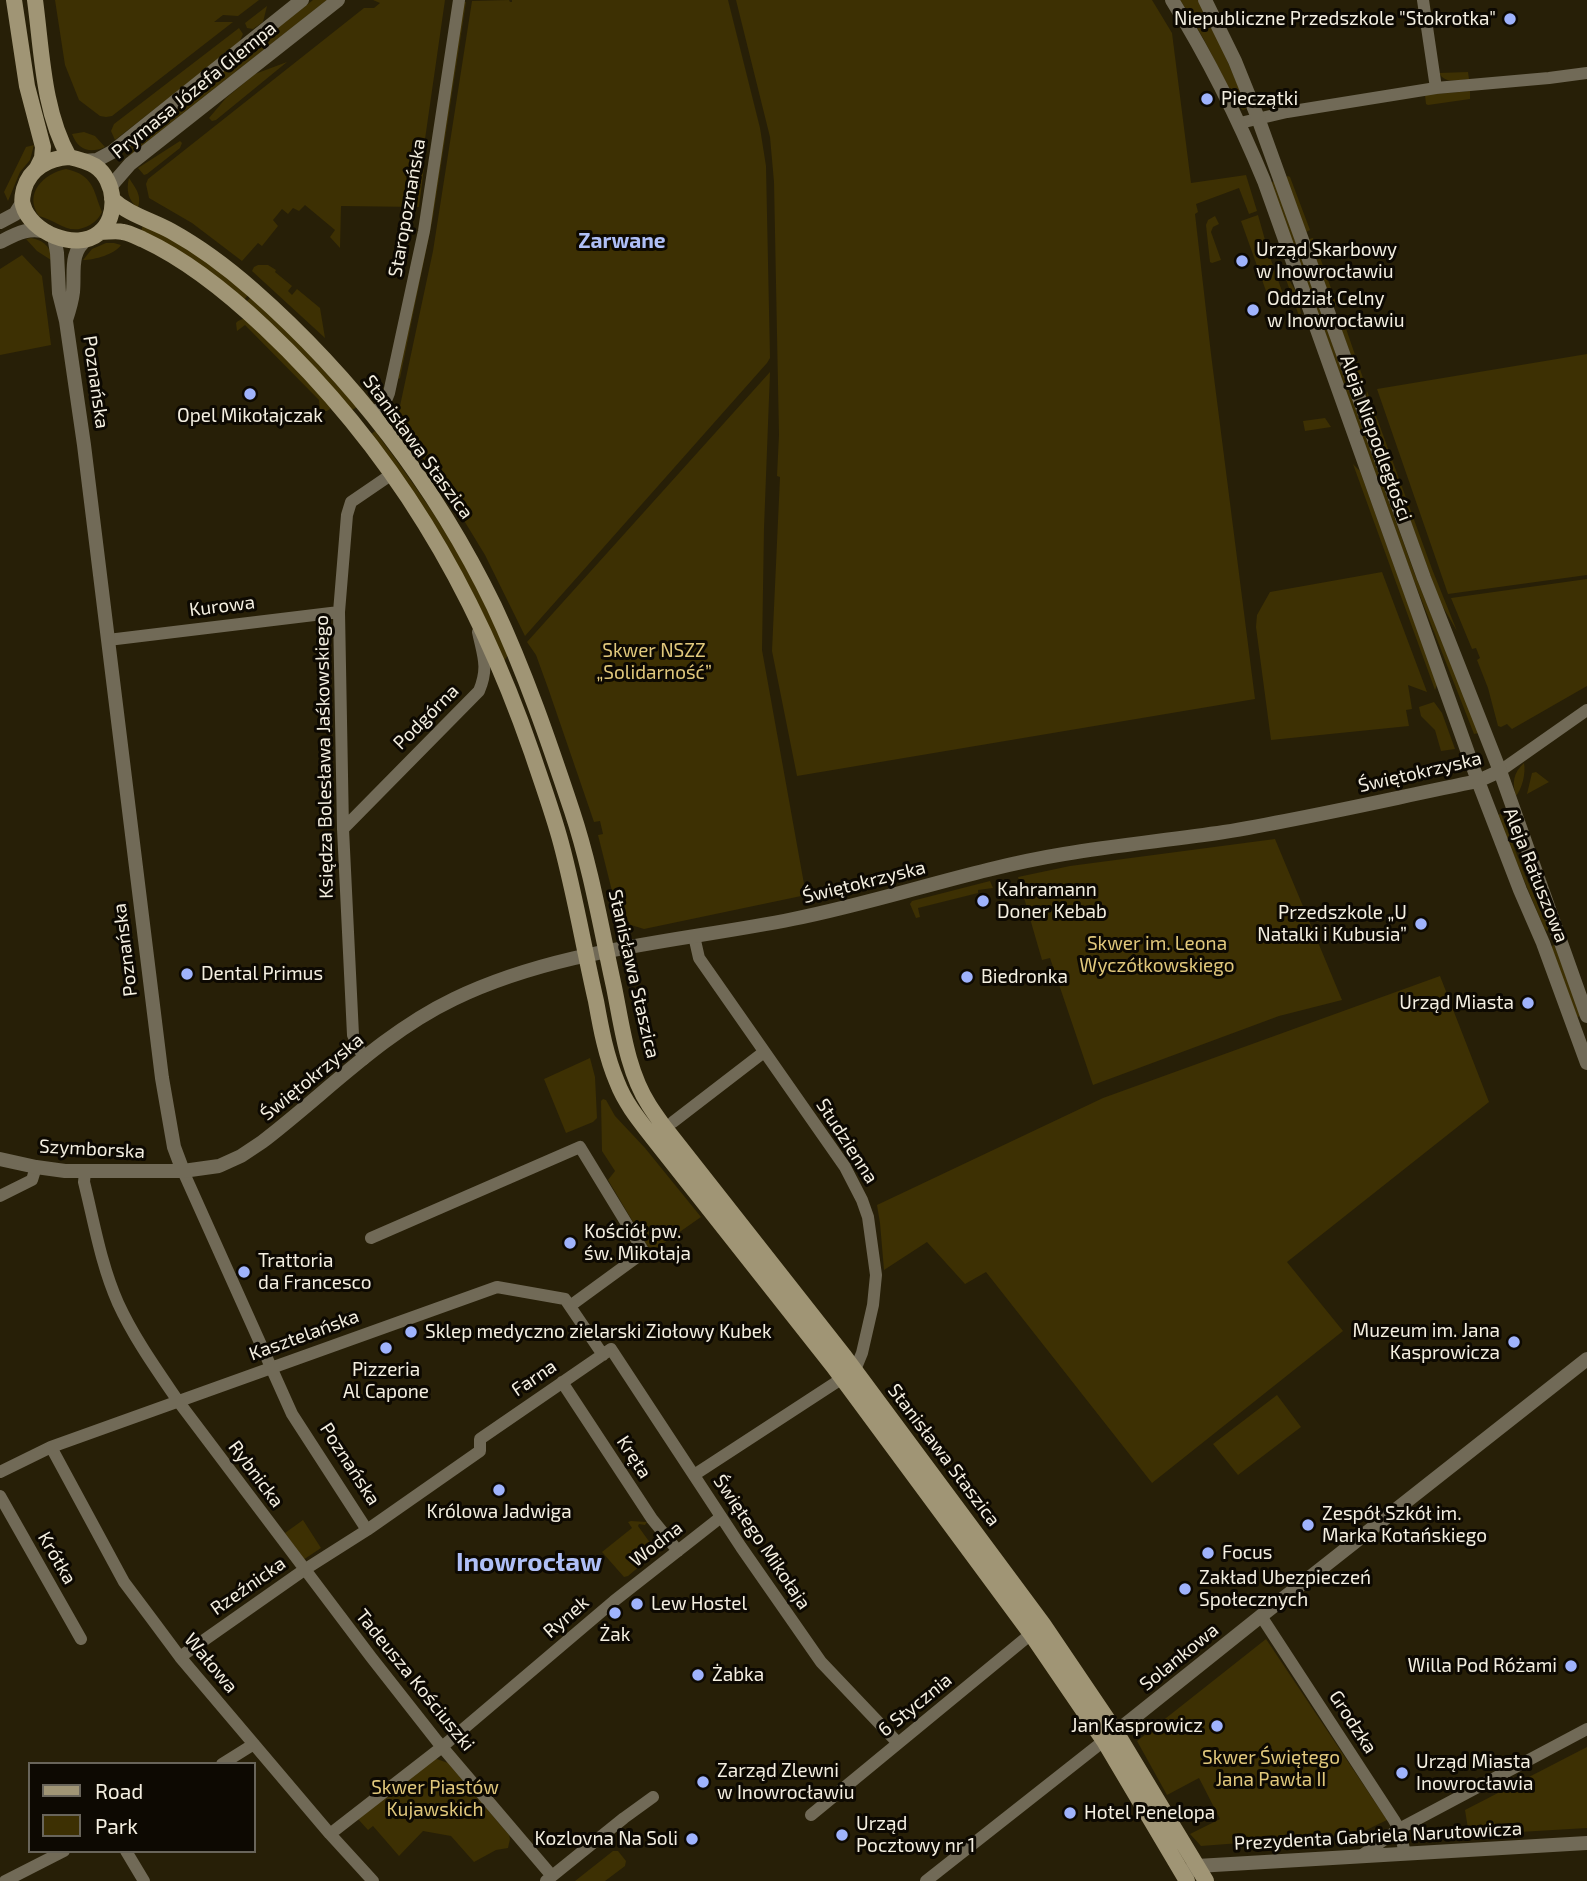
<!DOCTYPE html>
<html>
<head>
<meta charset="utf-8">
<style>
	body { margin:0 }
	#map { position:relative; width:1587px; height:1881px; overflow:hidden; background:#271f07; font-family:"Exo 2",sans-serif }
	canvas { display:block }
	.legend { position:absolute; left:28px; top:1762px; width:228px; height:91px; box-sizing:border-box; background:#0d0902; border:2px solid #69655b; margin:0; padding:9px 12px; list-style:none; font-size:21px; color:#f4efe1 }
	.legend li { display:flex; align-items:center; gap:14px; height:35px }
	.legend b { width:35px; border:2px solid #69655b }
</style>
</head>
<body>
<div id="map">
<canvas width="1587" height="1881"></canvas>
<ul class="legend">
<li><b style="height:9px;background:#a09575"></b>Road</li>
<li><b style="height:19px;background:#3d3003"></b>Park</li>
</ul>
</div>
<script>
const ctx = document.querySelector('canvas').getContext('2d');
ctx.lineJoin = 'round';
function fill(path, color) { ctx.fillStyle = color; ctx.fill(path, 'evenodd'); }
function stroke(path, color, width, dash) { ctx.strokeStyle = color; ctx.lineWidth = width; ctx.lineCap = dash ? 'butt' : 'round'; ctx.setLineDash(dash || []); ctx.stroke(path); }
function drawText(font, color, halo, rows, align = 'center') {
  ctx.font = font + ' "Exo 2",sans-serif'; ctx.lineWidth = 6; ctx.setLineDash([]); ctx.textBaseline = 'middle'; ctx.strokeStyle = halo; ctx.fillStyle = color; for (const [text, x, y, turn = 0] of rows) {
    ctx.save(); ctx.translate(x, y); ctx.rotate((+turn || 0) * Math.PI / 180); ctx.textAlign = isNaN(turn) ? turn : align; if (halo) ctx.strokeText(text, 0, 0); ctx.fillText(text, 0, 0); ctx.restore();
  }
}
fill(new Path2D(`
	M55 0H259L238 16 223 15 214 22H233L112 116 106 117 100 116 79 100 65 65Z
	M313 0H327L129 156 124 150Z
	M373 0H445L421 167H424L419 207 341 206 340 248 330 237 335 230 305 205 299 211 293 208 288 214 282 209 273 220 278 226 262 246 258 243 242 261 192 223 149 198 146 184 148 179 364 8H374L380 3Z
	M509 0 510 2H512V0H728L760 128 766 166 770 358 767 363 525 636 485 555 454 504 397 420 433 251 472 1Z
	M736 0H1152L1172 33 1191 183 1246 175 1257 211 1249 214 1239 188 1196 204 1198 212 1195 214 1211 354 1255 699 797 776 772 651 780 477 777 476 779 435 774 182 770 137Z
	M1180 0H1198L1215 33 1247 106 1246 109 1243 110 1239 107 1203 38Z
	M464 2H466L433 217 400 378 398 379Z
	M267 6 263 22 253 29 247 28 245 23Z
	M239 28 243 34 239 43 115 140 111 131 114 124Z
	M287 62 216 120 212 121 209 118 226 98 255 74Z
	M1468 72 1469 79C1457 80 1445 84 1439 73Z
	M1470 91V99L1428 105 1426 104 1425 95Z
	M84 132 95 136 105 147C90 154 78 150 72 134Z
	M180 141 182 143 180 148 147 174 144 175 138 168Z
	M34 145 30 160 20 172 8 201 4 192 26 147Z
	M66 169C94 175 93 190 102 212 99 218 96 221 90 225 68 237 59 221 39 216 23 194 44 173 66 169Z
	M1288 176 1290 177 1310 230 1306 232 1286 177Z
	M129 178C136 189 142 195 138 208 128 200 126 190 129 178Z
	M1274 181 1414 572 1479 733 1474 734 1411 573 1271 183Z
	M1258 215 1267 247 1262 249 1265 258 1270 257 1284 297 1277 299 1273 289 1266 291 1241 221Z
	M1215 216 1219 224 1213 227 1211 232 1221 260 1212 263 1210 262 1206 225 1208 220Z
	M143 225 171 238 201 257 248 295 244 300 141 231Z
	M31 238C43 240 52 247 51 260L37 251 26 239Z
	M1313 238 1337 305 1333 306 1309 239Z
	M106 243H114L121 245C115 254 95 260 83 260L92 249Z
	M22 255 42 276 51 345 0 355V269Z
	M258 265H268L276 270 275 272 292 286 288 291 292 295 297 289 320 308 325 338 252 271 254 267Z
	M1282 268 1297 293 1304 330 1283 271Z
	M251 297 298 342 357 407 352 410 246 302Z
	M1342 317 1363 378 1361 382 1337 318Z
	M245 318 276 348 331 406 330 409 327 411H320L319 400 245 325 237 331 236 323 238 321Z
	M1587 354V575L1448 594 1377 389Z
	M770 372 764 528 762 650 806 895 644 929 631 925 616 907 598 835 603 834 600 821 594 822 548 688 536 655 527 642Z
	M1367 391 1432 569 1457 631 1440 602 1366 398Z
	M1325 418 1331 427 1305 431 1303 421Z
	M375 431C401 466 426 501 449 538 472 576 490 615 508 655L504 661C471 580 418 508 370 435Z
	M1353 464 1360 471 1437 685 1435 690Z
	M1382 572 1427 692 1408 685 1412 709 1406 710 1409 726 1271 740 1256 627 1257 615 1270 592Z
	M1587 579V686L1512 729 1507 724 1501 727 1498 726 1488 688 1477 660 1480 658 1476 648 1472 649 1451 598Z
	M1434 702 1442 713 1455 749 1441 751 1435 730 1421 716 1419 707Z
	M1524 763C1526 773 1522 789 1516 796 1512 783 1513 773 1524 763Z
	M1536 772 1549 782 1527 794 1532 773Z
	M1501 814 1524 873 1549 930 1547 931 1544 928 1497 815Z
	M1275 839 1342 1000 1279 1016 1093 1085 1050 958 1042 960 1018 877 1070 866Z
	M990 881 993 888 978 890V893L918 908 920 917 916 918 910 904 912 901Z
	M1554 944 1581 1016 1577 1017 1551 948Z
	M1440 976 1489 1102 1287 1262 1343 1331 1152 1483 986 1272 965 1284 927 1242 884 1270 880 1223 877 1205 1103 1098Z
	M590 1058 595 1077 597 1118 593 1122 566 1133 544 1079Z
	M603 1099 606 1100 615 1116 645 1148 701 1217 651 1252 608 1180 615 1171 602 1151 601 1101Z
	M1277 1395 1301 1427 1238 1475 1213 1444Z
	M303 1520 321 1548 303 1560 285 1533Z
	M631 1521 647 1522 645 1525 639 1524 638 1526 653 1547H659L660 1549 628 1576 624 1577 602 1552 632 1528 628 1522Z
	M1266 1639 1387 1820 1358 1834 1201 1846 1190 1834 1220 1819 1199 1778 1167 1795 1137 1741Z
	M1587 1747V1828L1469 1835 1465 1810Z
	M434 1758 448 1763 509 1835 510 1839 508 1848 496 1850 474 1862 451 1836 423 1831 399 1856 373 1826 368 1830 358 1819Z
	M613 1851H618L626 1861 625 1866 605 1881H575Z`), '#3d3003');
stroke(new Path2D(`
	M1423 0 1436 88
	M1240 123 1287 112 1436 88 1549 78 1587 73
	M372 414 385 403 389 393 424 231 459 0
	M108 640 339 612
	M1500 771 1587 710
	M343 829 479 691C489 667 483 656 478 632
	M694 936 699 958 845 1167 862 1200 868 1217 876 1275 873 1305 862 1353 855 1370 694 1475
	M364 1059 353 1035 343 829 339 612 347 515 351 502 392 474
	M673 1122 764 1052
	M183 1171 292 1414 367 1530
	M85 1172 84 1182C94 1222 101 1265 118 1303 134 1338 157 1370 178 1401L371 1657 437 1741 552 1876
	M0 1196 32 1180 36 1167
	M371 1238 580 1147 644 1252 570 1306
	M562 1382 652 1519 678 1551
	M51 1447 124 1582 151 1618 180 1657 330 1834 373 1881
	M0 1472 51 1447 497 1287 565 1299 603 1355
	M0 1496 81 1639
	M1261 1616 1394 1820 1399 1829 1405 1853
	M180 1657 304 1570 367 1530 480 1451V1439L611 1349 741 1547 821 1662 898 1743
	M222 1764 254 1744
	M811 1815 1037 1629
	M330 1834 442 1747 614 1601 721 1517
	M126 1851 144 1881
	M1361 1856 1399 1829 1587 1729
	M5 1881 64 1851
	M546 1881 624 1818 653 1797
	M926 1881 1110 1736`), '#716a57', 12);
stroke(new Path2D(`
	M1172 0C1208 58 1238 118 1264 181L1478 781 1520 890 1543 943 1587 1063
	M1205 0 1235 61 1258 118 1424 578 1500 771 1587 1016
	M83 161 97 160 112 152 302 0
	M110 187 130 164 338 0
	M0 222 15 214 22 203
	M54 236 57 253 59 293 66 321 84 445 162 1078 174 1147 183 1171
	M0 242C18 233 28 227 48 232
	M66 320C69 311 72 301 73 292 75 271 69 253 87 239
	M0 1159 36 1167 65 1171H183L219 1166 241 1156 262 1142C325 1094 381 1034 454 999 560 948 679 942 793 919 884 901 972 869 1064 854 1117 845 1171 840 1224 832 1309 818 1394 798 1478 781L1500 771
	M1116 1732 1261 1616 1587 1359
	M1183 1875 1197 1866 1587 1843`), '#716a57', 14);
stroke(new Path2D(`
	M14 0 27 86 43 147 42 158 37 168
	M35 0C42 52 43 111 69 157
	M69 157C78 159 88 162 95 166 116 180 119 218 99 233 76 252 30 232 23 205 21 200 23 194 24 189 30 168 49 158 69 157Z
	M112 199C129 215 151 220 171 231 200 247 228 268 253 290 353 378 436 486 494 606 525 672 549 742 572 811 591 868 601 928 614 987 622 1026 627 1071 649 1105 654 1113 660 1121 665 1128L845 1357 1043 1624 1116 1732 1206 1881
	M101 232C108 232 116 230 123 232 130 233 137 237 144 240 189 261 229 294 265 328 393 449 475 588 532 753 542 783 553 813 561 843 575 895 584 949 596 1001 601 1029 606 1056 617 1082 625 1103 639 1120 653 1138L833 1366 1031 1634 1104 1741 1187 1881`), '#a09575', 16);
for (const [x, y, r, color] of [
	[1510,19,7,"#9fb3fd"],
	[1207,99,7,"#9fb3fd"],
	[1242,261,7,"#9fb3fd"],
	[1253,310,7,"#9fb3fd"],
	[250,394,7,"#9fb3fd"],
	[983,901,7,"#9fb3fd"],
	[1421,924,7,"#9fb3fd"],
	[187,974,7,"#9fb3fd"],
	[967,977,7,"#9fb3fd"],
	[1528,1003,7,"#9fb3fd"],
	[570,1243,7,"#9fb3fd"],
	[244,1272,7,"#9fb3fd"],
	[411,1332,7,"#9fb3fd"],
	[1514,1342,7,"#9fb3fd"],
	[386,1348,7,"#9fb3fd"],
	[499,1490,7,"#9fb3fd"],
	[1308,1525,7,"#9fb3fd"],
	[1208,1553,7,"#9fb3fd"],
	[1185,1589,7,"#9fb3fd"],
	[637,1604,7,"#9fb3fd"],
	[615,1613,7,"#9fb3fd"],
	[1571,1666,7,"#9fb3fd"],
	[698,1675,7,"#9fb3fd"],
	[1217,1726,7,"#9fb3fd"],
	[1402,1773,7,"#9fb3fd"],
	[703,1782,7,"#9fb3fd"],
	[1070,1813,7,"#9fb3fd"],
	[842,1835,7,"#9fb3fd"],
	[692,1839,7,"#9fb3fd"]
]) { const dot = new Path2D(); dot.arc(x, y, r, 0, 2 * Math.PI); ctx.fillStyle = color; ctx.fill(dot); stroke(dot, '#0d0902', 2.5); }
drawText('19px', '#f4efe1', '#0d0902', [
	["Niepubliczne Przedszkole \"Stokrotka\"",1496,19,"right"],
	["Pieczątki",1221,99],
	["Urząd Skarbowy",1256,250],
	["w Inowrocławiu",1256,272],
	["Oddział Celny",1267,299],
	["w Inowrocławiu",1267,321],
	["Opel Mikołajczak",250,416,"center"],
	["Kahramann",997,890],
	["Doner Kebab",997,912],
	["Przedszkole „U",1407,913,"right"],
	["Natalki i Kubusia”",1407,935,"right"],
	["Dental Primus",201,974],
	["Biedronka",981,977],
	["Urząd Miasta",1514,1003,"right"],
	["Kościół pw.",584,1232],
	["św. Mikołaja",584,1254],
	["Trattoria",258,1261],
	["da Francesco",258,1283],
	["Muzeum im. Jana",1500,1331,"right"],
	["Kasprowicza",1500,1353,"right"],
	["Sklep medyczno zielarski Ziołowy Kubek",425,1332],
	["Pizzeria",386,1370,"center"],
	["Al Capone",386,1392,"center"],
	["Królowa Jadwiga",499,1512,"center"],
	["Zespół Szkół im.",1322,1514],
	["Marka Kotańskiego",1322,1536],
	["Focus",1222,1553],
	["Zakład Ubezpieczeń",1199,1578],
	["Społecznych",1199,1600],
	["Lew Hostel",651,1604],
	["Żak",615,1635,"center"],
	["Willa Pod Różami",1557,1666,"right"],
	["Żabka",712,1675],
	["Jan Kasprowicz",1203,1726,"right"],
	["Urząd Miasta",1416,1762],
	["Inowrocławia",1416,1784],
	["Zarząd Zlewni",717,1771],
	["w Inowrocławiu",717,1793],
	["Hotel Penelopa",1084,1813],
	["Urząd",856,1824],
	["Pocztowy nr 1",856,1846],
	["Kozlovna Na Soli",678,1839,"right"]
], 'left');
drawText('19px', '#f4efe1', '#0d0902', [
	["Prymasa Józefa Glempa",194,90,-39],
	["Staropoznańska",407,208,-80],
	["Poznańska",96,382,82],
	["Aleja Niepodległości",1376,438,70],
	["Stanisława Staszica",418,447,54],
	["Kurowa",222,606,-7],
	["Podgórna",426,717,-45],
	["Księdza Bolesława Jaśkowskiego",324,757,-91],
	["Świętokrzyska",1420,772,-13],
	["Aleja Ratuszowa",1536,875,68],
	["Świętokrzyska",864,882,-14],
	["Poznańska",125,950,-97],
	["Stanisława Staszica",634,974,77],
	["Świętokrzyska",312,1077,-39],
	["Studzienna",847,1141,57],
	["Szymborska",92,1149,3],
	["Kasztelańska",304,1335,-20],
	["Farna",534,1378,-34],
	["Stanisława Staszica",944,1455,53],
	["Kręta",634,1457,57],
	["Poznańska",350,1464,57],
	["Rybnicka",256,1474,53],
	["Świętego Mikołaja",762,1542,56],
	["Wodna",656,1544,-38],
	["Krótka",57,1558,60],
	["Rzeźnicka",248,1586,-35],
	["Rynek",566,1617,-41],
	["Solankowa",1179,1657,-39],
	["Wałowa",211,1663,50],
	["Tadeusza Kościuszki",415,1680,51],
	["6 Stycznia",915,1705,-39],
	["Grodzka",1353,1722,57],
	["Prezydenta Gabriela Narutowicza",1378,1836,-3]
]);
drawText('19px', '#e1c87c', '#0d0902', [
	["Skwer NSZZ",654,651],
	["„Solidarność”",654,673],
	["Skwer im. Leona",1157,944],
	["Wyczółkowskiego",1157,966],
	["Skwer Świętego",1271,1758],
	["Jana Pawła II",1271,1780],
	["Skwer Piastów",435,1788],
	["Kujawskich",435,1810]
]);
drawText('bold 21px', '#afbff6', '#0d0902', [
	["Zarwane",622,241]
]);
drawText('bold 26px', '#afbff6', '#0d0902', [
	["Inowrocław",529,1562]
]);
</script>
</body>
</html>
